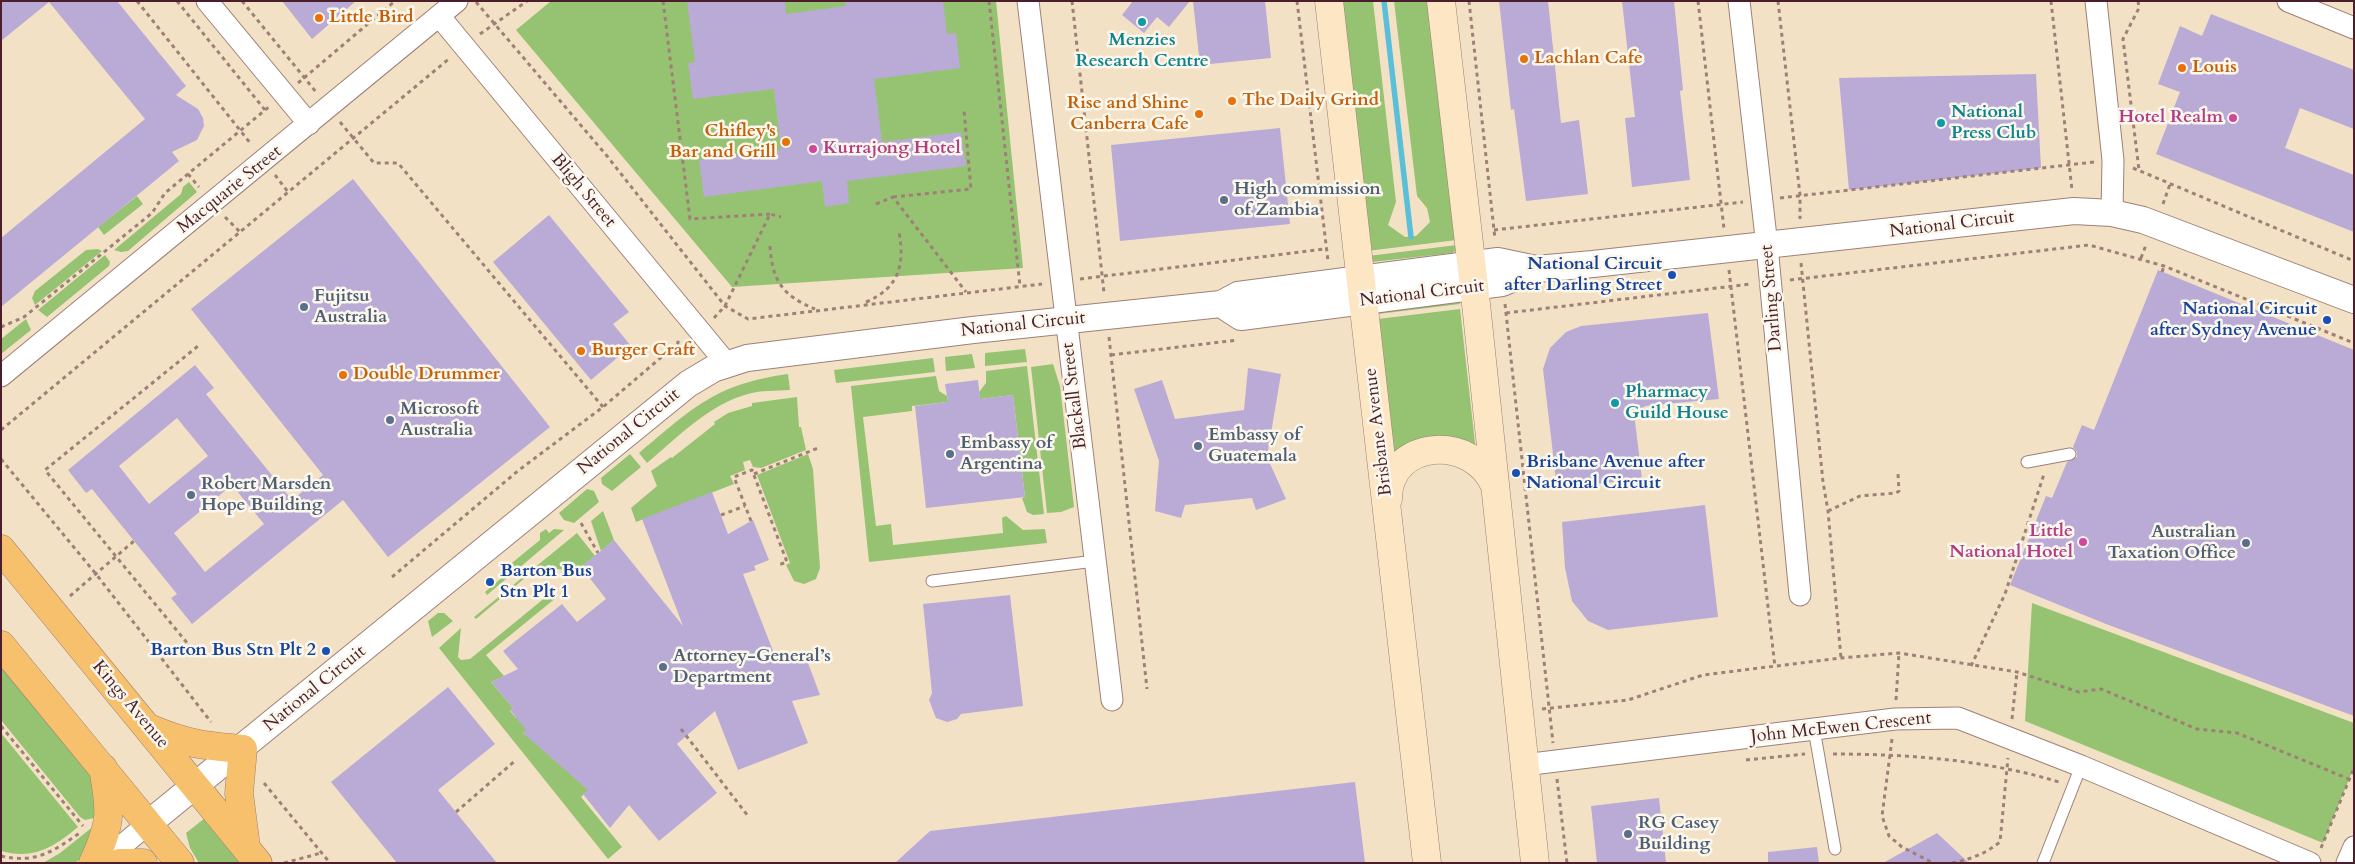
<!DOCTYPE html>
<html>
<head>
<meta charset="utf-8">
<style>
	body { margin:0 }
	#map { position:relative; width:2355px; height:864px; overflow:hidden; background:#f3e1c5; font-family:Cardo,serif }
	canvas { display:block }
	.frame { position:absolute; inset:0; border:2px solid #4a1f2b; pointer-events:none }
</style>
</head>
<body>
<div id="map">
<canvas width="2355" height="864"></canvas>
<div class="frame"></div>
</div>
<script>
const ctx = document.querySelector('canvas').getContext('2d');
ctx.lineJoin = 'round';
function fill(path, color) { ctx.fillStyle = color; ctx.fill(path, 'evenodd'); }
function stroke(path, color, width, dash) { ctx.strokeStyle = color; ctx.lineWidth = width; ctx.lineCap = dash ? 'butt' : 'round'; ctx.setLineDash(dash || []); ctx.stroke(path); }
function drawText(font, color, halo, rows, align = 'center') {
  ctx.font = font + ' Cardo,serif'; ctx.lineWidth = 5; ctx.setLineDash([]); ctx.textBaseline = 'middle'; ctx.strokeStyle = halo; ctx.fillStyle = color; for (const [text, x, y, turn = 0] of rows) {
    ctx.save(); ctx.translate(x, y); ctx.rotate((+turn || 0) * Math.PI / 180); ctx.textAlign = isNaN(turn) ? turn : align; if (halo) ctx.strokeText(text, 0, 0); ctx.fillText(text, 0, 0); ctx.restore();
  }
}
fill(new Path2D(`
	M551 1H996L1023 268 732 287 516 30Z
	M1338 1H1373L1396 202 1388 225 1405 237 1416 236 1430 222 1427 208 1417 196 1394 1H1429L1457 240 1367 251Z
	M189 182 197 192 128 251 121 252 114 250 181 194 183 187Z
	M137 196 143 204 104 235 98 227Z
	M1457 245V250L1452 253 1372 262 1368 256Z
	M98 249 102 251 35 305 32 298 35 291 86 250Z
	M105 255 110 262 109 266 47 317 38 310Z
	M1459 300 1460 304 1378 314V308Z
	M1460 309 1476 452 1395 463 1378 319Z
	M26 319 31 330 1 354V339Z
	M1025 349 1027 362 985 366V353Z
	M972 354 975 368 946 371 945 357Z
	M933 358 935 372 836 383 834 370Z
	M1053 364 1060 386 1074 507 1061 512 1047 513 1031 367Z
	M1027 366 1044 514 1033 515 1027 512 1022 498 1025 497 1013 395 980 399 979 392 986 383V371Z
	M788 374 790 390C776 391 761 390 748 394 709 404 677 438 647 463L639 453C693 408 715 384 788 374Z
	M936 376 939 391 947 396 948 402 912 406V411L863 417 876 526 891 524 893 545 1003 533 1002 518 1006 516 1023 530 1045 529 1047 543 869 562 851 386Z
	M797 397 799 427H801L806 450 761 468 753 467 750 460 743 462 745 470 730 476 734 484 636 522 631 508 657 486 651 471 671 457 672 458 715 424 714 422 728 413 752 406V403Z
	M630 454 641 467 612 491 602 484 601 478Z
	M808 454 813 469 820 568 816 579 804 584 794 581 786 565 790 563 757 475Z
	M587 489 594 491 599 502 574 523 564 520 559 513Z
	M603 511 614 540 601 551 591 521Z
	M546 529 549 533 554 529 564 530 487 595 485 592 505 575 502 571 540 540V533Z
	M577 533 595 556 576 571 538 567 476 619 474 617Z
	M552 592 557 597 486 655 504 676 491 682 513 708 510 711 516 718 551 710 523 733 595 784 581 797 622 847 608 859 439 648 461 628 458 657 461 660 470 659Z
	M2032 603 2354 723V767L2323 843 2025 721Z
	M438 613H444L453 621 432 637 428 621Z
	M1 664 98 786 94 818 85 820 80 817 1 720Z
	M1 733 78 827C54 847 34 860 1 851Z
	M205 818 244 863H199L190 848 186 833Z
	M95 825 86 854 75 863H43L60 853Z`), '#96c371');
stroke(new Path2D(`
	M1384 1 1411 237`), '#5abfd8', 5.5);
fill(new Path2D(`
	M1 1H117L186 86 176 95 198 109 203 118 204 126 197 140 172 152 179 161 1 307V238L145 119 49 2 1 41Z
	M282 1H356L312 39Z
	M687 1H785L786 14 846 6 845 1H943L947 34 956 33 960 68 874 79 882 142 961 132 966 166 847 181 849 203 825 207 822 181 704 197 699 160 781 150 774 89 693 99 688 63 695 62Z
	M1133 1H1190L1169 27 1157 17 1144 33 1122 15Z
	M1193 1H1265L1271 58 1200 65Z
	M1499 1H1548L1561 123 1579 120 1588 194 1526 201 1514 109 1511 110Z
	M1622 1H1674L1683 90 1680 91 1690 180 1632 187 1625 118 1635 117Z
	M2211 14 2354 70V129L2300 108 2285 148 2354 175V232L2156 154 2180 92 2158 84 2180 26 2202 36Z
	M2036 74 2041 168 1849 190 1839 78Z
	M1280 128 1290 224 1120 241 1111 145Z
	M353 179 550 427 388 557 343 500 192 624 171 598 177 594 92 489 86 493 68 470 195 365 214 388 206 394 292 500 323 475 191 309ZM177 418 208 456 149 504 119 466ZM232 485 264 524 205 572 174 533Z
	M549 215 629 312 613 324 631 346 591 380 493 262Z
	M2158 270 2354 350V716L2106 624 2010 585 2046 496 2052 498 2067 462 2077 457V452L2073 447 2082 425 2094 430Z
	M1708 313 1719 399 1645 406 1635 421 1642 479 1557 488 1543 369 1550 348 1566 332 1581 326Z
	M1248 368 1281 374 1267 457 1286 499 1256 510 1252 498 1185 505 1181 518 1155 511 1159 461 1134 389 1162 380 1175 419 1244 410Z
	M978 380 980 399 1013 395 1025 497 926 508 915 406 948 402 945 384Z
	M712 492 728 534 753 520 769 560 754 566 756 570 743 574 777 661 789 656 791 660 805 655 820 695 792 701 808 743 738 770 715 711 677 744 717 793 659 841 629 805 610 828 583 794 588 790 523 733 526 730 510 710 513 708 491 682 518 669 503 651 562 604 577 622 606 599 581 567 614 540 683 626 642 519Z
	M1705 505 1718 617 1608 630 1588 621 1572 601 1565 568 1562 522Z
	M1010 595 1023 706 961 714 957 719 947 722 936 718 929 700 932 693 923 604Z
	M448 687 495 744 438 790 497 863H397L331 782Z
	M1355 782 1365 863H895L930 831Z
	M1659 798 1666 863H1597L1591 806Z
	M1937 833 1969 863H1883Z
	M1817 847 1819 863H1768V852Z`), '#b9abd6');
const service = new Path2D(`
	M2027 462 2070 454
	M932 581 1095 561
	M1814 729 1835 849
	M2043 863 2081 766`);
const minor = new Path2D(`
	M207 1 309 124
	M1028 1 1112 700
	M1739 1 1767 246 1800 595
	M2096 1 2113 160 2112 213
	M2288 1 2354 28
	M440 17 727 364
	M1 376 457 1
	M1524 765 1895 719 1958 718 2081 766 2310 863
	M101 863 149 823
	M2347 863 2354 847`);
const tertiary = new Path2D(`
	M1221 304 1241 317 1502 283 1536 269
	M149 823 688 384 713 369 747 358 973 330 1221 304 1238 295 1498 261 1536 269 1593 264 2074 211 2112 213 2143 220 2354 300`);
const secondary = new Path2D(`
	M1329 1 1427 863
	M1441 1 1476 304 1535 863
	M1388 499C1388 439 1473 433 1495 486`);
const primary = new Path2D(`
	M1 549 258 863
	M1 645 180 863
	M151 729C187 744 205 746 243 749L239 793 246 847
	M93 863C112 822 111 812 103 768
	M120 863H143`);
stroke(service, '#9e8078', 13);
stroke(minor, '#9e8078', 23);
stroke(tertiary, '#9e8078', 28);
stroke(secondary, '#9e8078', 29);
stroke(primary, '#9e8078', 29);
stroke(new Path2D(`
	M137 1 251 144
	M177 1 265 110
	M242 1 316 92
	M663 1 690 219 770 214
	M989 1 1020 286
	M1072 1 1104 293
	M1297 1 1328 261
	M1469 1 1495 239
	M1698 1 1724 229
	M1778 1 1800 195V219
	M2051 1 2072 190
	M2138 1 2139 8 2123 39 2139 170
	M476 2 607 156 725 306 748 319 1042 284
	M480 34 527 1
	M298 83 395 1
	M340 122 374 163H398L603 407
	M2133 168 2354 261
	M188 174 199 187
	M275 175 288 192
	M893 197 971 189 964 110
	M1780 198 2094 162
	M876 204 893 197 966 292
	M2163 204 2170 184
	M225 217 240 232
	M1494 230 1743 202
	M770 246C772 281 783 296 815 309
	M2141 258 2146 245
	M1801 263 1823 482 1828 511 1841 658
	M1729 270 1775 667
	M2162 272 2164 266
	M1080 279 1325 249
	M1790 280 2089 245 2164 266 2354 343
	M866 302C899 288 905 265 899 232
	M1505 304 1553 743
	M1506 313 1751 284
	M714 318 725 306 770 214 781 217
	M1 327 24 317 152 213 165 193 270 106
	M1109 337 1147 689
	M1111 355 1238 340
	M1 430 450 58
	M1 459 96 574 211 722
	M754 474 818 448
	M1828 511 1860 496 1896 493 1899 491 1898 474
	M721 515 745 506
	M751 521 734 477 752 470 787 562 778 565
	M581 523 598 553
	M392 577 519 470 603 407 678 343V337
	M70 596 134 541
	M197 655 45 470 198 346
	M1971 666 2005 594 2044 474
	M1896 700 1899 653
	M1542 709 1628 700 1703 675 1841 658 1899 653 2017 672 2079 692 2101 689 2197 729 2237 733 2354 781
	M2012 719 2017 672
	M1 726 83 826
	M681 729 748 816
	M1892 739 1882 816 1889 836 1902 847 1933 863
	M1833 754C1909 754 1987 760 2059 782
	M1746 760 1805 754
	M1557 779 1567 863
	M264 783 330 863
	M456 812 516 760
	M2321 848 2354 768
	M1 856C36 864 54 851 81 832
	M284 863 321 853
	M1952 863C1971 859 1985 854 2000 842L2008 758`), '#9e8078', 3, [4, 4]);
stroke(service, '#fff', 11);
stroke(minor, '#fff', 21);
stroke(tertiary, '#fff', 26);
stroke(secondary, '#fce6c4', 28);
stroke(primary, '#f7c06c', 28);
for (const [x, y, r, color] of [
	[319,18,5,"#e8710a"],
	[1142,22,5,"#0f9aa8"],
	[1524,59,5,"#e8710a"],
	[2182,68,5,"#e8710a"],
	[1232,101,5,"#e8710a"],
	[1199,114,5,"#e8710a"],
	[2233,118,5,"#d1479c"],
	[1941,123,5,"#0f9aa8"],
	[786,142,5,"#e8710a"],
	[813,149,5,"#d1479c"],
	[1224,200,5,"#5c6f8a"],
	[1672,275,5,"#1a4fb4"],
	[304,307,5,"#5c6f8a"],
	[2327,320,5,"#1a4fb4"],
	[581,351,5,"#e8710a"],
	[343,375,5,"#e8710a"],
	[1615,403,5,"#0f9aa8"],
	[390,420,5,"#5c6f8a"],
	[1198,446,5,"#5c6f8a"],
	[950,454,5,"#5c6f8a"],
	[1516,473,5,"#1a4fb4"],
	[191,495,5,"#5c6f8a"],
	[2083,542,5,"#d1479c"],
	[2246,543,5,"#5c6f8a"],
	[490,582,5,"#1a4fb4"],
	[326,651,5,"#1a4fb4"],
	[663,667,5,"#5c6f8a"],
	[1628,834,5,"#5c6f8a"]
]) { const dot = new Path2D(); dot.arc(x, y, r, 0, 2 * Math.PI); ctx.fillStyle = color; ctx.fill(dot); stroke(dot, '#fbf7ec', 2); }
drawText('bold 18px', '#c56008', '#fbf7ec', [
	["Little Bird",329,18],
	["Lachlan Cafe",1534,59],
	["Louis",2192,68],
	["The Daily Grind",1242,101],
	["Rise and Shine",1189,104,"right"],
	["Canberra Cafe",1189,125,"right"],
	["Chifley's",776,132,"right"],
	["Bar and Grill",776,153,"right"],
	["Burger Craft",591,351],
	["Double Drummer",353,375]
], 'left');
drawText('bold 18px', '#0d838f', '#fbf7ec', [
	["Menzies",1142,41,"center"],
	["Research Centre",1142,62,"center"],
	["National",1951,113],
	["Press Club",1951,134],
	["Pharmacy",1625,393],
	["Guild House",1625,414]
], 'left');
drawText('bold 18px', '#b23c85', '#fbf7ec', [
	["Hotel Realm",2223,118],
	["Kurrajong Hotel",823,149,"left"],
	["Little",2073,532],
	["National Hotel",2073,553]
], 'right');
drawText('18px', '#4a1f2b', '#fbf7ec', [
	["Macquarie Street",230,190,-39],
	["Bligh Street",583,191,50],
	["National Circuit",1952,225,-7],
	["National Circuit",1422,294,-7],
	["Darling Street",1772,298,-95],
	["National Circuit",1023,325,-6],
	["Blackall Street",1075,396,-97],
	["National Circuit",629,432,-39],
	["Brisbane Avenue",1379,432,-97],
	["National Circuit",315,689,-39],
	["Kings Avenue",130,705,50],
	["John McEwen Crescent",1841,728,-6]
]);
drawText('bold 18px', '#4e5e75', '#fbf7ec', [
	["High commission",1234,190],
	["of Zambia",1234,211],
	["Fujitsu",314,297],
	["Australia",314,318],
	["Microsoft",400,410],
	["Australia",400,431],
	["Embassy of",1208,436],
	["Guatemala",1208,457],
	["Embassy of",960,444],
	["Argentina",960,465],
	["Robert Marsden",201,485],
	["Hope Building",201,506],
	["Australian",2236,533,"right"],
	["Taxation Office",2236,554,"right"],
	["Attorney-General’s",673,657],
	["Department",673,678],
	["RG Casey",1638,824],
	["Building",1638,845]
], 'left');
drawText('bold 18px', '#164399', '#fbf7ec', [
	["National Circuit",1662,265],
	["after Darling Street",1662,286],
	["National Circuit",2317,310],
	["after Sydney Avenue",2317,331],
	["Brisbane Avenue after",1526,463,"left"],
	["National Circuit",1526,484,"left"],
	["Barton Bus",500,572,"left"],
	["Stn Plt 1",500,593,"left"],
	["Barton Bus Stn Plt 2",316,651]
], 'right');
</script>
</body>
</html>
